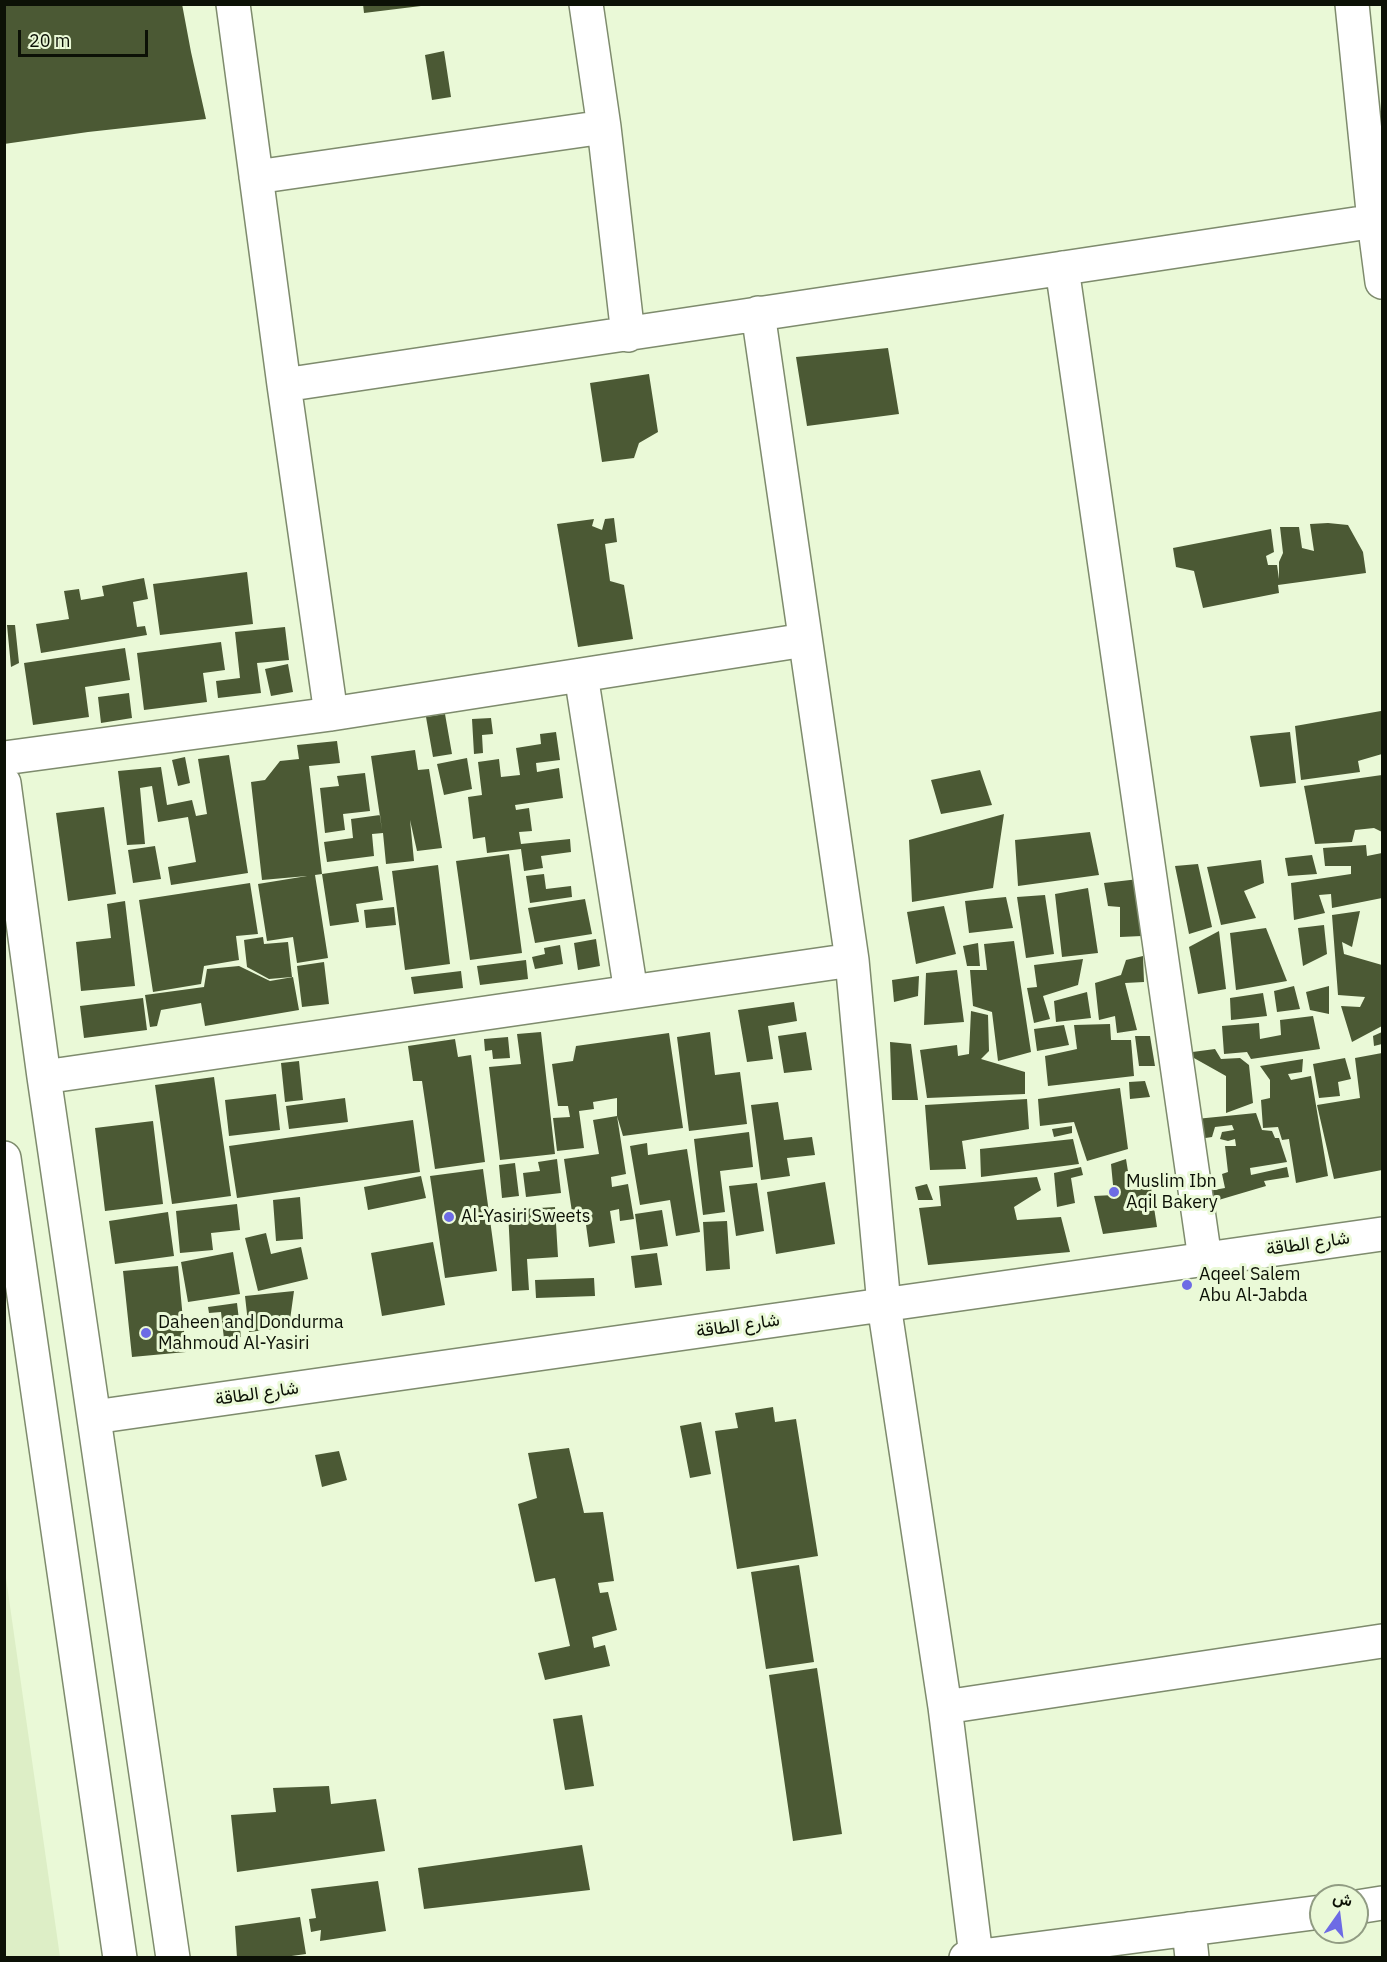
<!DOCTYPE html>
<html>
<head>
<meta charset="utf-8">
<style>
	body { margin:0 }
	#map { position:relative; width:1387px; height:1962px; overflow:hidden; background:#eaf9d7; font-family:"IBM Plex Sans",Vazirmatn,sans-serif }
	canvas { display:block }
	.frame { position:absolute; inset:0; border:6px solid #0c1106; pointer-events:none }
	.north { position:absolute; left:1309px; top:1884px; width:60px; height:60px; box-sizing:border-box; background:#eaf9d7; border:2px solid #919c83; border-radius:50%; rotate:14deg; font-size:16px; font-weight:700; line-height:24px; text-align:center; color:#0c1106 }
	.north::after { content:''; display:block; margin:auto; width:21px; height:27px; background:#6d6be5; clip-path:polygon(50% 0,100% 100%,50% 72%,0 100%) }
	.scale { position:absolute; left:18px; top:30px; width:130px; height:27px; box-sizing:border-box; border:3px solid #0c1106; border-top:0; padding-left:8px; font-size:18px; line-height:21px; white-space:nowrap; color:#0c1106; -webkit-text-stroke:4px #eaf9d7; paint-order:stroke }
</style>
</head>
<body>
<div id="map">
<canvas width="1387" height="1962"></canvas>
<div class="frame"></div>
<div class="north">ش</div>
<div class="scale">20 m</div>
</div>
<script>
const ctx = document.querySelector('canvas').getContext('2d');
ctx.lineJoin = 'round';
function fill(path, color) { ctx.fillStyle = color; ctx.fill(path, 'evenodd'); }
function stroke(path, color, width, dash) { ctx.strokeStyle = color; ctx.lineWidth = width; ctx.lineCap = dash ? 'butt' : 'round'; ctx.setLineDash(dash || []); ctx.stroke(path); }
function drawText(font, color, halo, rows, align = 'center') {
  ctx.font = font + ' "IBM Plex Sans",Vazirmatn,sans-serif'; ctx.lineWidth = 6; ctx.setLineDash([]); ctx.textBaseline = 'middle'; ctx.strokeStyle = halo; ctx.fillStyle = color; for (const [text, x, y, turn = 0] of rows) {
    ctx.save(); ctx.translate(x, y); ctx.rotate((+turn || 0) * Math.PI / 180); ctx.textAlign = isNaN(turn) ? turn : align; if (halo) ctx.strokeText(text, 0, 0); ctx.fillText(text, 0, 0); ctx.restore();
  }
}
fill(new Path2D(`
	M4 1571H5L60 1957H5Z`), '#ddeec6');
fill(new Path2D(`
	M4 4H182L191 52 206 119 88 132 4 144Z
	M363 4H420L421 6 364 13Z
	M444 51 451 97 432 100 425 55Z
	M888 348 899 414 807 426 796 357Z
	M649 374 658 432 639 443 634 458 602 462 590 383Z
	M614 518 617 542 605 544 610 581 624 585 633 639 578 647 557 524 594 519 592 526 602 530 605 519Z
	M1328 523 1348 525 1363 552 1366 573 1278 585 1279 593 1203 608 1194 571 1176 567 1173 548 1271 529 1274 552 1266 556 1268 565H1277L1279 579V562L1283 553 1280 527H1299L1302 548 1314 551 1310 524Z
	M247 572 253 624 160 635 153 584Z
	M144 578 148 599 133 602 137 627 145 626 147 635 41 653 36 624 69 619 64 591 79 589 81 600 104 596 102 586Z
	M7 625H15L19 663 11 667Z
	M285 627 289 660 257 663 261 693 218 698 216 681 240 678 235 632Z
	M221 642 225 670 203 673 207 702 144 710 137 653Z
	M125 648 130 680 85 687 89 717 33 725 24 663Z
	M288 664 293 692 271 696 265 669Z
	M129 693 132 718 101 723 98 697Z
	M1381 711 1382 719V754L1358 761 1360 772 1301 780 1295 726Z
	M445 714 452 754 433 757 426 717Z
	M491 718 493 734 482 735 483 753 474 754 472 719Z
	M556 732 560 760 536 763 537 772 559 768 563 798 515 805 516 810 529 808 532 831 519 832 521 844 570 839 571 852 541 856 543 868 524 871 521 849 487 853 485 837 473 839 468 797 482 795 478 762 499 759 501 777 520 775 516 748 541 744 540 734Z
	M1290 732 1296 783 1260 787 1250 736Z
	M337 741 340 763 309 766 322 874 315 875 328 958 297 963 293 937 267 941 258 884 307 876 262 880 251 782 265 780 280 761 299 759 297 745Z
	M415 750 418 770 429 769 442 848 417 851 410 820 414 861 386 864 383 833 372 834 374 856 327 862 324 842 353 838 351 819 380 815 382 830 371 756Z
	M229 755 248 873 171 885 168 867 196 862 188 817 158 822 152 786 140 788 145 844 127 845 118 771 161 767 167 805 192 800 196 816 207 814 198 759Z
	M185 757 190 783 178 786 172 760Z
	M467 758 472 789 444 795 437 764Z
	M980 770 992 805 941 814 931 780Z
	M365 773 370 811 343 814 345 830 325 833 320 788 339 786 337 776Z
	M1382 775V832L1374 828 1355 830 1352 842 1315 844 1304 786Z
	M104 807 116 894 68 901 56 813Z
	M1004 814 993 888 912 902 909 840Z
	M1090 832 1099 875 1018 886 1015 840Z
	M1366 845 1367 856 1382 853V898L1332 908 1331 894 1319 895 1325 913 1294 920 1291 883 1351 874V866H1325L1323 848Z
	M155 846 161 879 133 883 128 850Z
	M509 854 522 953 470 960 456 861Z
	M1312 855 1317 874 1288 876 1285 858Z
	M1261 860 1264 883 1244 891 1256 918 1221 925 1207 867Z
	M1198 864 1212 927 1189 934 1175 866Z
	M438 865 450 964 405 970 392 871Z
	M378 866 383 900 356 904 359 922 330 926 322 874Z
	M544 874 546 889 571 886 572 897 530 903 526 876Z
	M1139 879 1142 936 1120 937V907L1108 906 1104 883Z
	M250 883 258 934 236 936 239 960 204 966 201 984 153 992 139 900Z
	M1088 888 1098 953 1062 957 1055 894Z
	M1045 895 1054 954 1026 958 1017 897Z
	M1006 897 1013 928 969 933 965 901Z
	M585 899 592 934 535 943 528 908Z
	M125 901 135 986 81 991 76 942 111 938 107 904Z
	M944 906 956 954 916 964 907 912Z
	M394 907 396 925 366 928 364 910Z
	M1360 911 1352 947 1342 942 1344 954 1382 965V1026L1352 1042 1341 1006 1360 1007 1365 997 1338 995 1332 915Z
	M1324 925 1327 954 1303 966 1298 928Z
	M1266 928 1287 981 1236 990 1230 933Z
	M1219 931 1226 989 1198 994 1189 947Z
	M263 937 264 944 288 942 292 977 269 979 247 967 244 940Z
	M596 939 600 966 578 970 574 943Z
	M1014 941 1031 1052 998 1061 992 1012 973 1006 970 970H987L984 944Z
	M978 943 980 966H967L963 946Z
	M560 945 563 964 535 969 532 957 545 954 544 948Z
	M1143 956 1144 982 1125 983 1137 1030 1117 1033 1115 1016 1099 1020 1095 983 1121 975 1126 960Z
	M1083 959 1078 985 1043 996 1050 1019 1034 1023 1027 988 1037 987 1034 965Z
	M526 960 528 979 480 985 477 966Z
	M324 962 329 1004 302 1007 297 966Z
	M239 966 270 981 293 977 299 1010 205 1026 201 1003 161 1010 157 1026 150 1027 145 995 204 987 207 969Z
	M957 970 964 1022 924 1025 926 973Z
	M461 971 463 988 414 994 411 977Z
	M919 976 918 996 894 1002 892 980Z
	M1294 986 1300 1009 1277 1012 1274 991Z
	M1329 986V1014L1310 1010 1306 992Z
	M1087 992 1091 1018 1056 1022 1054 1001Z
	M1263 993 1267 1016 1231 1020 1230 998Z
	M143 998 147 1030 84 1038 80 1006Z
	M794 1002 797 1021 768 1026 773 1059 747 1062 738 1010Z
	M971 1011 988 1015 989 1051 981 1059 1025 1072V1094L927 1098 920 1050 957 1045 958 1056 969 1054Z
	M1313 1016 1320 1049 1251 1059 1247 1052 1224 1054 1222 1026 1259 1023 1260 1039 1281 1035 1280 1020Z
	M1110 1024 1111 1040H1131L1134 1076 1048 1086 1045 1056 1077 1049 1074 1025Z
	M1064 1025 1069 1045 1037 1051 1034 1029Z
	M541 1032 555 1154 500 1160 489 1067 521 1064 517 1034Z
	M710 1032 715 1075 740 1072 747 1124 689 1131 677 1037Z
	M806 1032 812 1070 784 1073 778 1036Z
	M1382 1032V1044L1374 1046 1373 1036Z
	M669 1033 683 1128 623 1136 617 1116V1098L593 1102 594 1109 579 1111 584 1148 557 1151 553 1118 570 1117 568 1106H558L552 1064 573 1061 576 1046Z
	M1135 1036H1150L1155 1066H1139Z
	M508 1037 510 1058 493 1059 492 1050 485 1051 484 1039Z
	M455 1039 458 1057 471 1055 485 1162 435 1169 422 1081H413L408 1046Z
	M890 1042 911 1044 918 1100H892Z
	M1215 1049 1221 1059 1240 1058 1249 1065 1253 1103 1226 1113V1076L1185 1053Z
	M1382 1053V1170L1334 1179 1317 1105 1360 1098 1355 1058Z
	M1345 1058 1351 1079 1338 1082 1340 1096 1319 1098 1313 1064Z
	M1303 1059 1302 1072 1288 1074 1291 1080 1311 1076 1328 1176 1296 1183 1289 1139 1282 1140 1278 1127 1263 1128 1261 1100 1270 1098V1080L1260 1066Z
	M299 1061 303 1100 285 1102 281 1063Z
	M214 1077 231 1196 172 1204 155 1085Z
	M1145 1081 1150 1097 1130 1099 1129 1082Z
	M1120 1088 1128 1149 1087 1161 1074 1122 1040 1126 1038 1099Z
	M276 1094 280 1130 229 1136 225 1100Z
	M345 1098 348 1122 289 1129 286 1106Z
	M1027 1099 1029 1129 962 1141 966 1169 930 1170 925 1105Z
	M778 1102 784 1140 812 1137 815 1155 787 1158 790 1176 761 1180 751 1105Z
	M1256 1113 1262 1130 1272 1131 1275 1138H1279L1287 1162 1250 1168 1251 1175 1287 1167 1289 1177 1264 1181 1266 1186 1205 1204 1203 1192 1225 1188 1222 1174 1228 1172 1225 1146H1236L1235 1139 1228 1141 1220 1139 1222 1132 1234 1130 1232 1125 1215 1127 1212 1137 1199 1139 1196 1119Z
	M617 1116 626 1174 611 1177 612 1187 628 1184 634 1219 620 1221 619 1209 610 1211 615 1243 589 1247 584 1210 572 1212 564 1159 599 1154 593 1120Z
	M413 1120 420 1172 237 1198 229 1146Z
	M153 1121 163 1204 105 1211 95 1128Z
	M1072 1126V1133L1054 1137 1052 1129Z
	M749 1132 753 1167 720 1171 725 1212 703 1215 694 1139Z
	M1073 1139 1079 1164 981 1177 980 1149Z
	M647 1143 648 1155 687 1149 700 1232 676 1236 670 1200 640 1205 630 1146Z
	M557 1159 561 1193 526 1197 523 1173 540 1171 538 1162Z
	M1126 1159 1131 1190 1151 1188 1157 1227 1103 1234 1094 1196 1114 1195 1111 1164Z
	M515 1163 519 1196 502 1198 499 1165Z
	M1081 1167 1083 1175 1071 1178 1075 1203 1057 1207 1054 1173Z
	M483 1169 497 1271 445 1278 430 1176Z
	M421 1176 426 1198 368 1210 364 1187Z
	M1037 1177 1041 1190 1014 1207 1017 1220 1061 1217 1070 1252 928 1265 919 1208 941 1206 939 1186Z
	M825 1182 835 1244 776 1254 767 1192Z
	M757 1183 764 1231 736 1236 729 1186Z
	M927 1184 933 1200H918L915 1187Z
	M300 1197 303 1239 276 1241 273 1200Z
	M237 1204 240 1230 211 1233 213 1250 180 1253 176 1211Z
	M555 1207 558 1257 527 1259 529 1290 512 1291 508 1210Z
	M662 1210 668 1246 640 1250 635 1214Z
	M168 1212 174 1256 115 1264 109 1221Z
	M727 1221 730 1269 706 1271 703 1222Z
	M266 1233 271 1254 301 1247 308 1279 258 1291 245 1238Z
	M433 1242 445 1305 382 1316 371 1253Z
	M233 1252 240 1294 188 1302 181 1262Z
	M657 1253 662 1285 635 1288 631 1256Z
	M178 1266 186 1352 132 1357 123 1271Z
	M594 1278 595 1296 536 1298 535 1280Z
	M294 1291 289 1327 249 1332 245 1296Z
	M237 1303 241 1337 224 1339 221 1312 209 1313 208 1307Z
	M773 1407 775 1422 796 1419 818 1556 737 1569 715 1431 738 1428 735 1413Z
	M701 1422 711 1474 690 1478 680 1426Z
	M569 1448 584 1513 603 1512 614 1581 598 1583 600 1593 608 1592 617 1630 592 1637 594 1648 605 1645 610 1666 545 1680 538 1653 570 1646 555 1578 535 1582 518 1504 537 1498 528 1453Z
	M339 1451 347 1480 322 1487 315 1455Z
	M799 1565 814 1662 766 1669 751 1572Z
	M817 1668 842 1834 793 1841 769 1675Z
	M582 1715 594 1786 565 1790 553 1719Z
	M329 1786 331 1804 376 1799 385 1851 237 1872 231 1815 276 1812 273 1788Z
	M582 1845 590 1890 424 1909 418 1868Z
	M378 1881 386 1931 320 1941 321 1930 311 1932 309 1919 316 1918 311 1889Z
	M300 1917 306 1954 277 1958H237L235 1926Z`), '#4b5934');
const minor = new Path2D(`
	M233 4 284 385 331 714
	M586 4 604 127 628 335
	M1352 4 1374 221 1382 282
	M256 177 604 127
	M1062 268 1205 1259
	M758 313 852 960 884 1305 945 1707 976 1956
	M284 385C650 332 1016 274 1382 220
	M581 675 631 992
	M4 758 331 714 805 640
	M4 783 44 1077 173 1958
	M44 1077 852 960
	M4 1158 120 1958
	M94 1417 1382 1234
	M945 1707 1382 1641
	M1357 1907 1382 1903
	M1189 1929 1192 1958
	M966 1958 1321 1912`);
stroke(minor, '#7e8b6d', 36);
stroke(minor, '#fff', 33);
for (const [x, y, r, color] of [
	[1114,1192,6,"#6d6be5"],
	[449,1217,6,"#6d6be5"],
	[1187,1285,6,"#6d6be5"],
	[146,1333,6,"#6d6be5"]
]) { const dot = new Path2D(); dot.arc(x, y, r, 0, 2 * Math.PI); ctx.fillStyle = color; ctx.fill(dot); stroke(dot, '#eaf9d7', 2); }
drawText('18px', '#0c1106', '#eaf9d7', [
	["Muslim Ibn",1126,1182],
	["Aqil Bakery",1126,1203],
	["Al-Yasiri Sweets",461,1217],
	["Aqeel Salem",1199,1275],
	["Abu Al-Jabda",1199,1296],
	["Daheen and Dondurma",158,1323],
	["Mahmoud Al-Yasiri",158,1344]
], 'left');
drawText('18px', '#0c1106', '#eaf9d7', [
	["شارع الطاقة",1308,1244,-8],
	["شارع الطاقة",738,1326,-8],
	["شارع الطاقة",257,1394,-8]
]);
</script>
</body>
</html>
